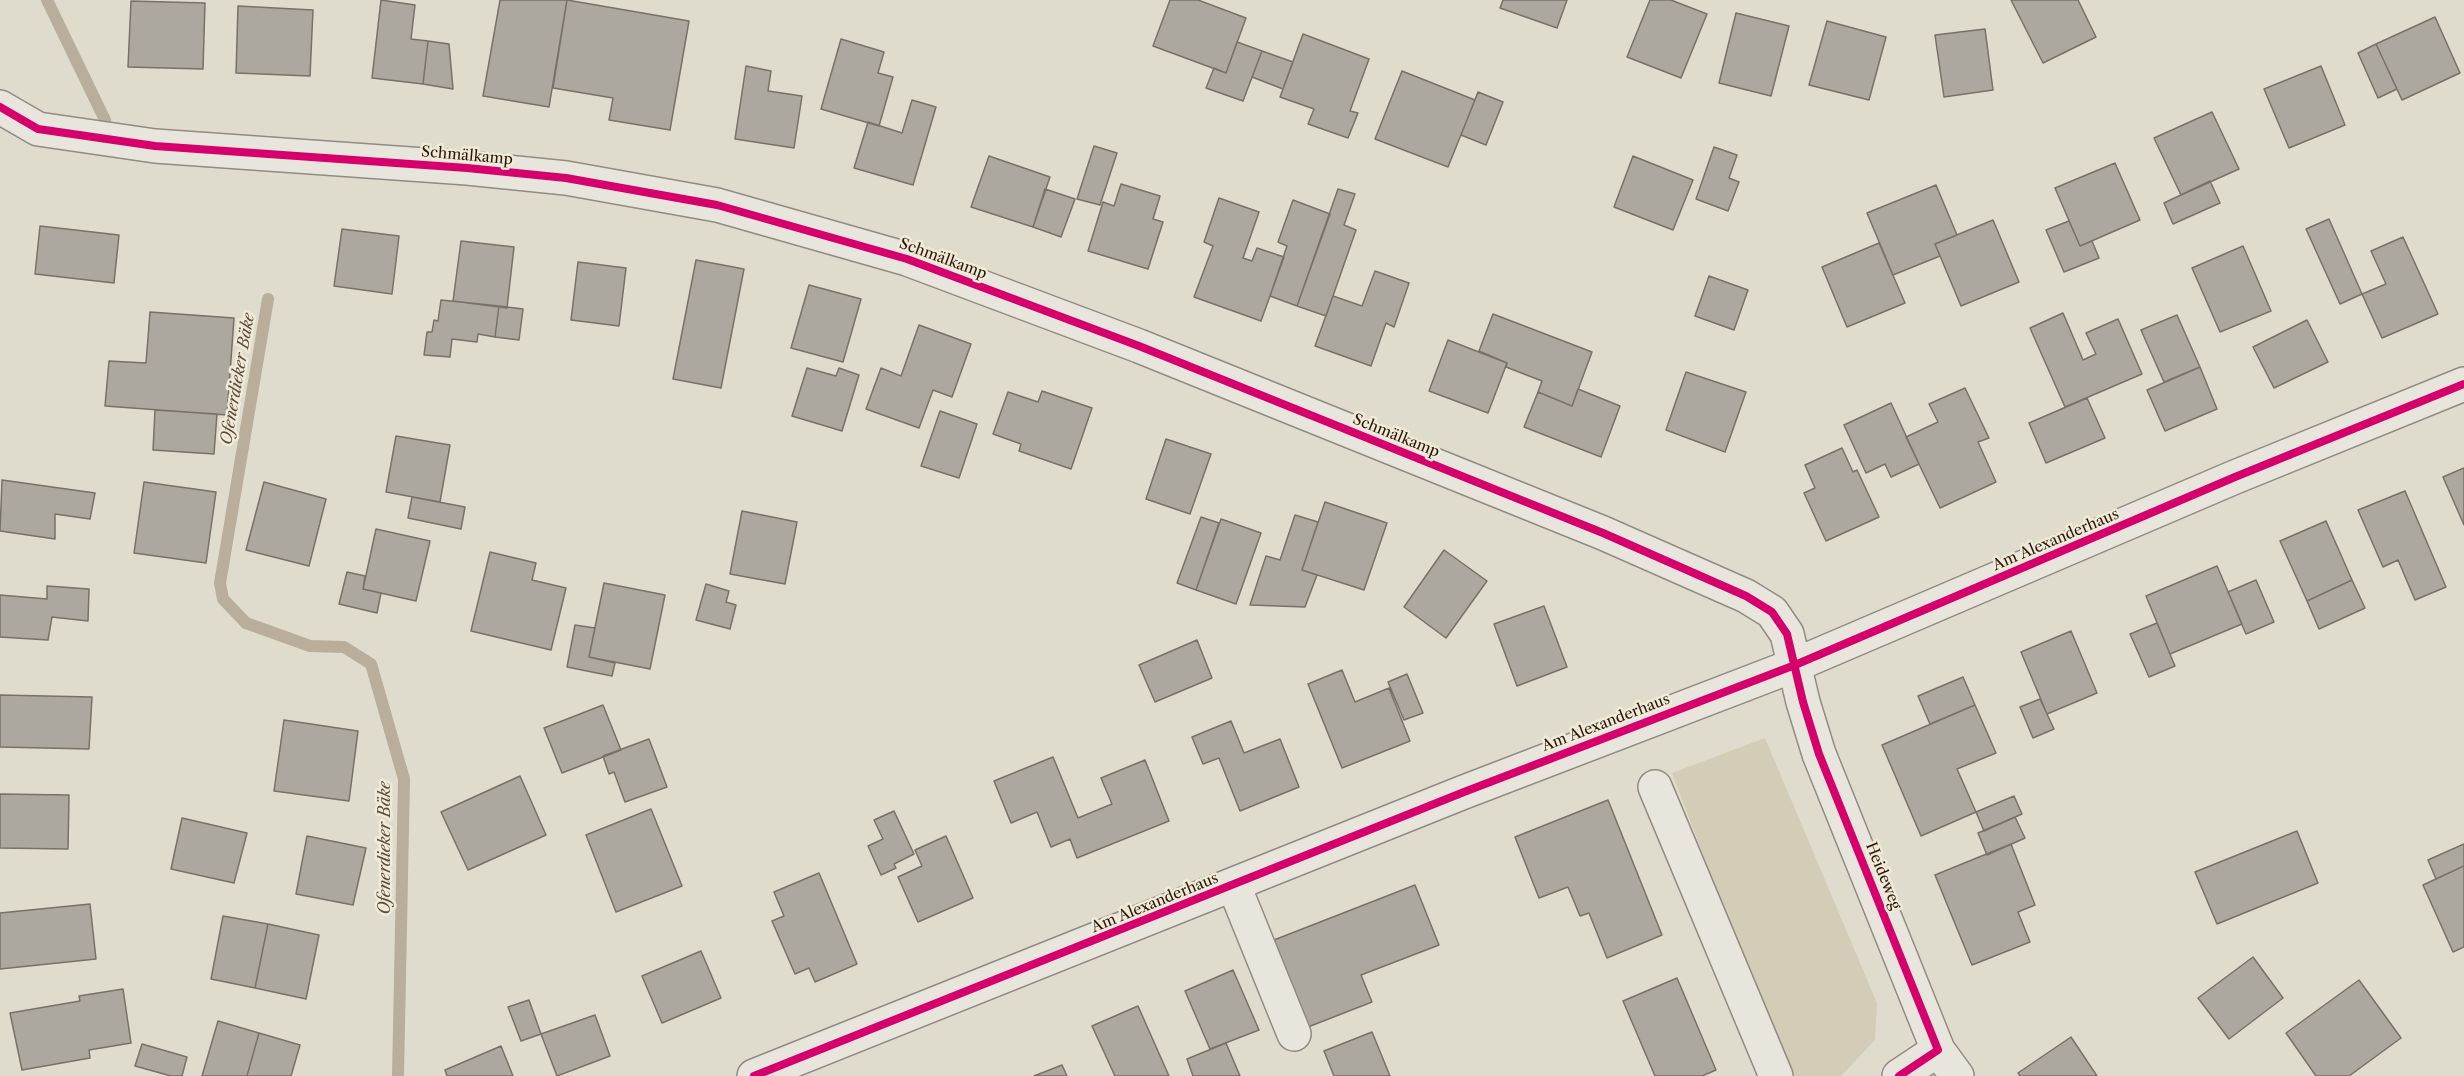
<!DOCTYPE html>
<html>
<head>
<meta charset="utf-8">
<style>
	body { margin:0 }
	canvas { display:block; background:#e0dccd }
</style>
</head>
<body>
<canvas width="2464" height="1076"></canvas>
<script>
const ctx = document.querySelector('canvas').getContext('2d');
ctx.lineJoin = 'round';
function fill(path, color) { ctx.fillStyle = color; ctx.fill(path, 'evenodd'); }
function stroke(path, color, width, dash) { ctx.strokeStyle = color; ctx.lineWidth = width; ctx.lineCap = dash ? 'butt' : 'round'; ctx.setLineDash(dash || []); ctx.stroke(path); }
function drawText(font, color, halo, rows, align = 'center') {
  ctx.font = font + ' "Libre Caslon Text",serif'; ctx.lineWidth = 5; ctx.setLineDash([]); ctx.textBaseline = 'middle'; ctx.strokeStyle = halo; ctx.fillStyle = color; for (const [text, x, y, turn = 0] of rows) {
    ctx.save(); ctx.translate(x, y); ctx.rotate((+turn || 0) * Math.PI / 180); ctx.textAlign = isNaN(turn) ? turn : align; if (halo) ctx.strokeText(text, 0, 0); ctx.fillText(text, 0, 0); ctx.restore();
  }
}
fill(new Path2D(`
	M1765 738 1877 1003 1875 1040 1841 1076H1787L1672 773Z`), '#d3ccb7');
stroke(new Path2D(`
	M47 0 105 120
	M268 299 220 583 223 599 246 623 310 646 344 647 371 664 404 779 398 1076`), '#b9ae9b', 12);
const building = new Path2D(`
	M381 0 415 5 411 39 428 41 423 84 372 78Z
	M500 0H567L549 107 483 96Z
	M567 0 689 21 670 130 609 120 613 98 553 88Z
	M1170 0H1198L1246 18 1226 73 1153 46Z
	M1503 0H1567L1557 28 1500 8Z
	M1650 0H1671L1707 14 1681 78 1627 57Z
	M2011 0H2078L2096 37 2043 63Z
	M131 1 205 3 203 69 128 67Z
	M238 6 313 10 310 76 236 73Z
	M1736 13 1789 26 1771 96 1719 83Z
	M2435 17 2460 73 2402 100 2376 44Z
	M1827 21 1886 37 1869 100 1809 85Z
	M1985 29 1993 90 1944 97 1935 35Z
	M1303 34 1369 59 1350 111 1358 113 1348 138 1308 124 1314 109 1280 97Z
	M841 39 884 52 878 73 893 77 879 126 821 109Z
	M428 41 449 44 453 89 423 84Z
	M1237 42 1262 51 1243 101 1206 88 1214 68 1226 73Z
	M2376 44 2397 89 2378 98 2358 53Z
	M1262 51 1293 62 1283 89 1252 77Z
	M746 66 771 71 768 91 802 96 794 148 735 139Z
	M2321 66 2345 125 2289 148 2264 89Z
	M1402 71 1475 100 1448 167 1375 139Z
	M1478 92 1503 102 1486 145 1461 135Z
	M912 100 936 107 913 185 854 168 868 122 902 133Z
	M2212 112 2239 169 2181 195 2154 138Z
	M1094 146 1117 153 1100 205 1077 199Z
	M1714 147 1737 155 1729 178 1739 182 1728 211 1696 199Z
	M989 156 1050 177 1033 227 971 207Z
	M1633 156 1693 180 1673 230 1614 207Z
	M2115 163 2140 220 2080 246 2055 188Z
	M2210 181 2220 203 2173 224 2164 203Z
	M1121 184 1160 196 1153 219 1163 222 1148 269 1088 251 1103 202 1114 206Z
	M1936 185 1957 235 1935 244 1940 256 1893 275 1867 213Z
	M1045 189 1075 199 1061 237 1033 227Z
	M1338 189 1355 194 1344 225 1356 230 1326 316 1297 306Z
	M1219 198 1259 212 1243 258 1252 261 1257 248 1284 257 1261 321 1194 297 1213 246 1204 242Z
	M1293 200 1330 214 1297 306 1270 296 1287 246 1278 242Z
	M2329 219 2362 294 2340 304 2306 229Z
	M1993 220 2019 282 1961 306 1935 244Z
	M2069 221 2080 246 2092 241 2099 258 2064 272 2046 230Z
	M40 226 119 235 114 283 35 274Z
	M342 229 399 236 392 294 334 286Z
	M2403 237 2438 314 2382 338 2362 294 2386 284 2371 251Z
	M461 241 514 247 507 308 453 301Z
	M1879 243 1905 303 1847 327 1822 267Z
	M2243 246 2271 311 2220 332 2192 268Z
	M696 260 744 269 721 388 673 379Z
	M578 262 626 268 619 326 571 320Z
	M1375 271 1409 283 1394 327 1386 323 1371 366 1315 346 1333 296 1362 306Z
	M1709 276 1748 290 1734 330 1695 316Z
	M809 285 861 299 843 362 791 348Z
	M441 300 499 306 495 337 478 334 477 342 452 339 450 357 424 355 427 332H432L434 320 438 321Z
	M499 306 523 309 519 340 495 337Z
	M150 312 234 318 227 415 105 406 109 361 146 363Z
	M2063 313 2083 360 2096 354 2086 333 2118 319 2142 374 2065 407 2030 328Z
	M1493 314 1592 352 1572 406 1538 392 1542 381 1506 367 1507 363 1479 351Z
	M2177 315 2200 367 2164 382 2141 330Z
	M2307 320 2328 362 2274 388 2253 347Z
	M919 325 971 344 952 397 933 390 919 428 866 409 881 368 901 376Z
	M1448 340 1507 363 1488 413 1429 391Z
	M2200 367 2217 409 2165 431 2147 390Z
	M807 368 836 376 839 368 859 375 842 431 792 416Z
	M1686 372 1746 392 1725 452 1666 430Z
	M1965 388 1989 438 1978 442 1996 482 1940 508 1906 437 1938 422 1929 404Z
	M1578 389 1620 406 1601 457 1524 427 1538 392 1572 406Z
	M1042 391 1092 408 1071 469 1019 451 1021 444 993 434 1008 392 1038 402Z
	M2087 398 2105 438 2046 463 2029 423Z
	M1891 403 1919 464 1891 477 1885 464 1866 473 1844 425Z
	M155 410 217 414 214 454 153 450Z
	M940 411 977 424 959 478 921 466Z
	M396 436 450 445 440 502 386 492Z
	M1166 439 1211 454 1190 514 1146 499Z
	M1842 448 1853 472 1857 470 1879 517 1826 541 1804 493 1815 488 1805 465Z
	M2464 468V525L2443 477Z
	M2 480 95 493 90 519 55 514V539L0 531Z
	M144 482 216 492 206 563 134 553Z
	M264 482 326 499 309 566 246 550Z
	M2405 491 2446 587 2415 600 2398 560 2383 567 2358 510Z
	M412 497 465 507 461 529 408 518Z
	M1325 502 1387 523 1364 590 1302 570Z
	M742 511 797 522 785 584 730 574Z
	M1295 515 1318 522 1302 570 1317 575 1305 607 1250 605 1266 556 1280 560Z
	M1201 517 1219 523 1196 590 1177 583Z
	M1221 519 1261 533 1236 604 1196 590Z
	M2326 521 2352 580 2307 601 2280 541Z
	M376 529 430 541 416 601 363 589Z
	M1444 550 1487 581 1446 638 1404 607Z
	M490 552 536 563 532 580 566 588 551 650 471 631Z
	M2217 566 2242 624 2170 654 2146 596Z
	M347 572 365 576 363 589 381 593 377 613 339 604Z
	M2256 580 2274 622 2246 634 2228 592Z
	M2352 580 2365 608 2319 629 2307 601Z
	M604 583 665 595 650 669 589 657Z
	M706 584 729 591 726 602 736 605 730 629 696 620Z
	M47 586 89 589 88 621 52 617 48 640 0 637V595L47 599Z
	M1544 606 1567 667 1517 686 1494 624Z
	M2157 623 2175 666 2149 677 2130 634Z
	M575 625 595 628 589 657 615 663 612 676 567 667Z
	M2071 631 2097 693 2047 714 2021 652Z
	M1197 640 1212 678 1155 702 1139 665Z
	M1342 670 1355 702 1389 688 1410 741 1342 768 1308 684Z
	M1407 674 1423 713 1404 720 1388 682Z
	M1963 677 1975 705 1930 724 1918 696Z
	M0 695 92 697 89 749 0 747Z
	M2040 699 2054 729 2033 738 2020 707Z
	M603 705 621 750 562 773 544 728Z
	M1975 705 1996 753 1957 769 1976 812 1921 836 1882 745Z
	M284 720 358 731 349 801 274 791Z
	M1231 721 1244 753 1280 739 1299 787 1240 811 1219 758 1203 764 1192 737Z
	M649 739 667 787 625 802 614 772 609 774 603 756Z
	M1053 757 1078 818 1112 804 1101 778 1145 760 1169 821 1077 858 1070 839 1051 847 1037 812 1011 823 994 781Z
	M520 776 546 835 468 870 441 812Z
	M0 794 69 795 68 849 0 848Z
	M2014 796 2022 814 1984 831 1976 812Z
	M1608 800 1662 935 1607 958 1589 913 1580 916 1568 887 1539 898 1515 837Z
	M651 809 682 886 616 912 586 835Z
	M894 811 914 854 894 864 896 868 881 875 868 846 883 839 874 820Z
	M2015 817 2025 838 1987 855 1978 833Z
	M182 818 247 833 234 883 171 869Z
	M2297 831 2318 883 2217 924 2195 872Z
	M307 836 366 848 353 905 296 894Z
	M946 836 973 898 918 922 898 877 922 866 915 850Z
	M2011 844 2035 905 2018 912 2030 942 1972 965 1935 875Z
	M2464 844V866L2436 879 2428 860Z
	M2464 866V947L2453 952 2423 885Z
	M819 873 857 964 815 982 809 968 795 974 772 921 784 916 774 892Z
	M1415 885 1439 945 1361 975 1372 1002 1308 1027 1274 940Z
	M90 904 96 959 0 969V913Z
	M223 916 268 924 255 988 211 979Z
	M268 924 319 935 306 999 255 988Z
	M701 951 721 998 662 1023 642 976Z
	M2253 957 2283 998 2229 1039 2198 998Z
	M1233 970 1259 1030 1210 1049 1185 991Z
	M1677 978 1716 1070 1702 1076H1655L1623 1001Z
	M2359 980 2401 1038 2349 1076H2316L2286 1033Z
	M123 989 131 1043 89 1050 90 1058 22 1070 10 1013 80 1001 79 996Z
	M529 1000 541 1034 521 1041 508 1007Z
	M1138 1006 1169 1076H1115L1092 1026Z
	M595 1015 610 1056 557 1076 541 1034Z
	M218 1021 259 1033 247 1076H202Z
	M1372 1032 1390 1076H1334L1324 1051Z
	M259 1033 300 1045 291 1076H247Z
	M2071 1037 2097 1076H2020L2018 1073Z
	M1226 1043 1240 1076H1193L1187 1059Z
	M142 1044 187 1057 182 1076H171L135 1066Z
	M501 1046 513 1076H447L445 1070Z
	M1062 1065 1067 1076H1034Z`);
fill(building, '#ada89d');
stroke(building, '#777168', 1.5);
const minor = new Path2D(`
	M0 107 38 129 155 146 467 168 566 178 717 205 907 259 1139 346 1603 533 1746 596 1772 612 1787 634 1803 702 1819 754 1938 1050 1899 1076
	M1655 787 1776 1076
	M1234 886 1294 1034
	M1938 1050 1957 1076
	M754 1076 1464 792 1795 665 2235 477 2464 384`);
stroke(minor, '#918b82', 36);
stroke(minor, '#e8e5dd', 33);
stroke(new Path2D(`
	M0 107 38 129 155 146 467 168 566 178 717 205 907 259 1139 346 1603 533 1746 596 1772 612 1787 634 1803 702 1819 754 1938 1050 1899 1076
	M754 1076 1464 792 1795 665 2235 477 2464 384`), '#d6006c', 8);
drawText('15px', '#2d1609', '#f0ebd9', [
	["Schmälkamp",467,156,5],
	["Schmälkamp",943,259,20],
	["Schmälkamp",1396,436,22],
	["Am Alexanderhaus",2056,540,-23],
	["Am Alexanderhaus",1606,723,-21],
	["Heideweg",1883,876,68],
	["Am Alexanderhaus",1155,903,-22]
]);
drawText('italic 16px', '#5e4b3b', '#f0ebd9', [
	["Ofenerdieker Bäke",238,379,-80],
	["Ofenerdieker Bäke",385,848,-90]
]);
</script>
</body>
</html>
